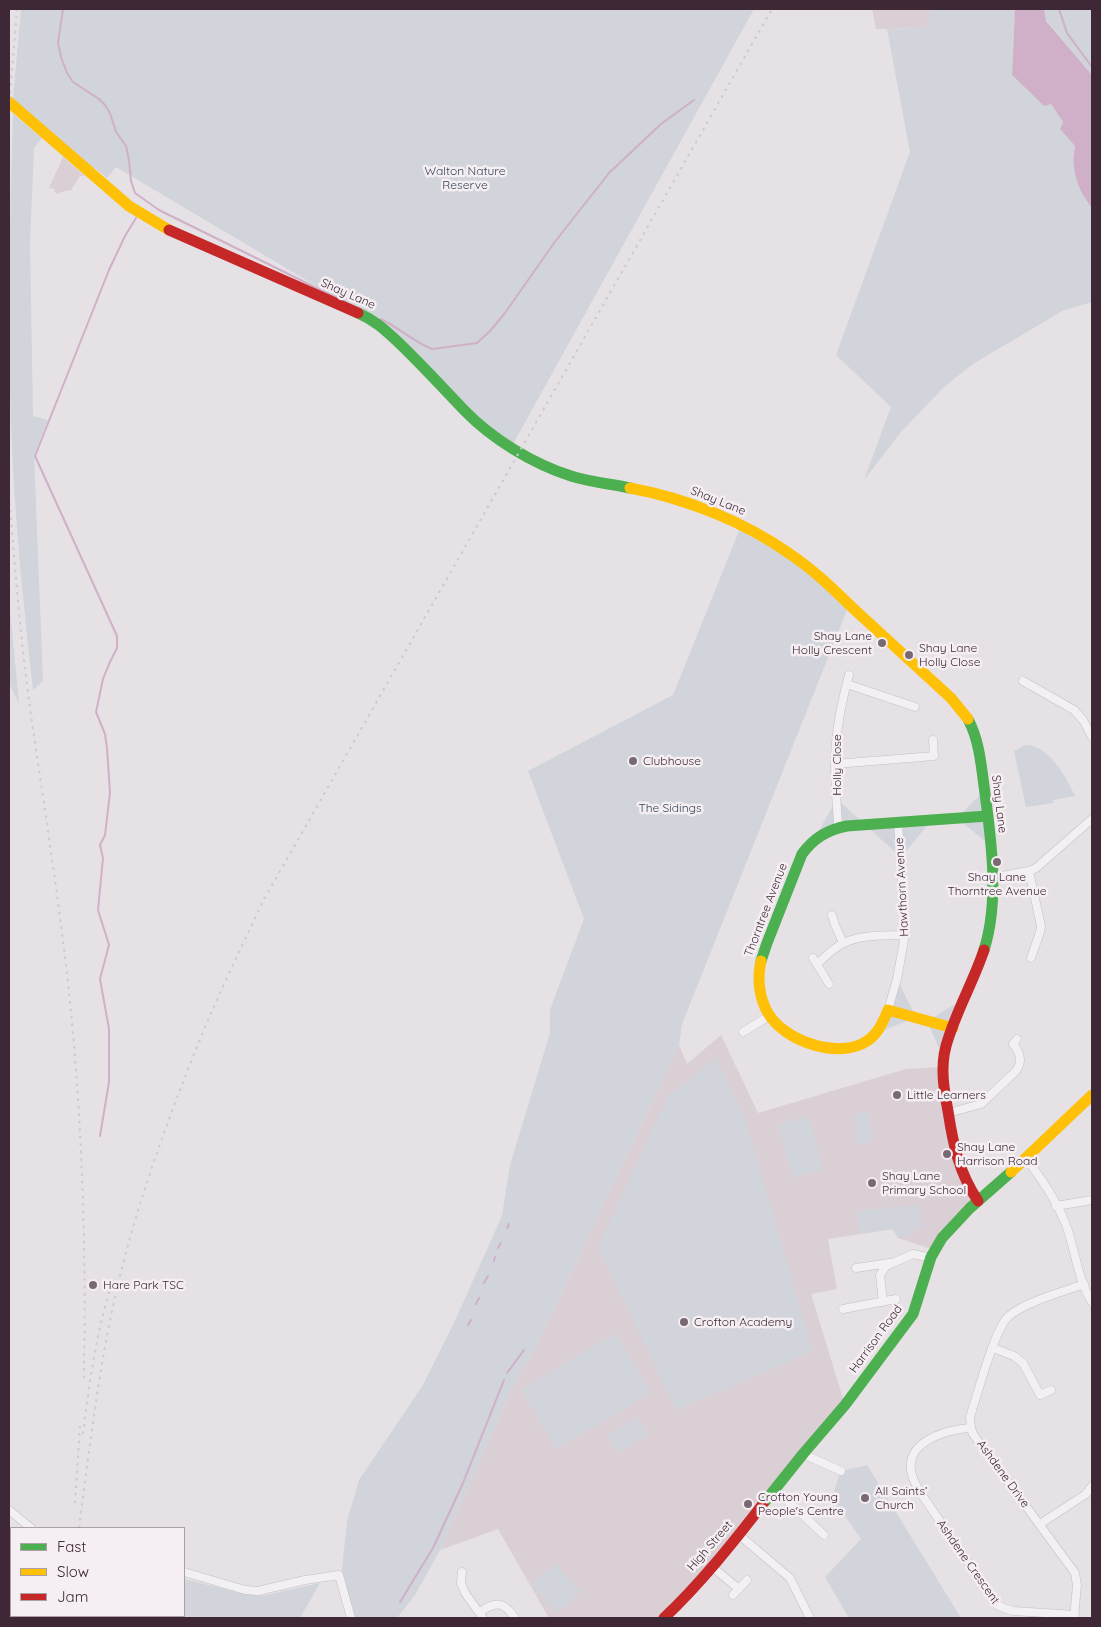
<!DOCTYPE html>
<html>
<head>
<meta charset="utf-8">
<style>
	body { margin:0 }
	#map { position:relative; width:1101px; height:1627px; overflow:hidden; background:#e6e1e4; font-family:Quicksand,sans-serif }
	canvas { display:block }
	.frame { position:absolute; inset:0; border:10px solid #3e2836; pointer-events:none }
	.legend { position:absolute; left:10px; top:1527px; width:175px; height:90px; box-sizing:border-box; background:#f5eef3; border:1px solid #ac9fa7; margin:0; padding:6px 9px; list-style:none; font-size:15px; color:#3e2836 }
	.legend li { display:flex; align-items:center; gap:10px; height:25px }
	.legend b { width:25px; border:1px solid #ac9fa7 }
</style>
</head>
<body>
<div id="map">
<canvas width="1101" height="1627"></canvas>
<div class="frame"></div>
<ul class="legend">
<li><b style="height:6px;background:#4caf50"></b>Fast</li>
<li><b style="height:6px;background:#ffc107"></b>Slow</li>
<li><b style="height:6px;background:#c62828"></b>Jam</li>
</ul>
</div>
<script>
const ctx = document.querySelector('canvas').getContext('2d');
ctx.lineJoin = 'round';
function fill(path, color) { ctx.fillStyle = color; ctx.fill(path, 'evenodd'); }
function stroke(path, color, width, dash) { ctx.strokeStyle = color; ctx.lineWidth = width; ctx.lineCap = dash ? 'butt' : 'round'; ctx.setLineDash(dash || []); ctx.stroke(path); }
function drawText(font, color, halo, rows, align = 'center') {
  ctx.font = font + ' Quicksand,sans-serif'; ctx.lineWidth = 5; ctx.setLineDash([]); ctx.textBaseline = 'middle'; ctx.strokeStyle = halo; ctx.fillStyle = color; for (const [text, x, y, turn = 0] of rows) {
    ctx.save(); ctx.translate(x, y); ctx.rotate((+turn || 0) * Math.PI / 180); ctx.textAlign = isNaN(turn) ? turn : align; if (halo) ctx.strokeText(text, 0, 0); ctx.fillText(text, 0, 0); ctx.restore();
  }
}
fill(new Path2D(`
	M872 9H931L927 28 876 29Z
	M63 157 85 176H80L71 190 61 192 59 194 54 192 55 189 49 188Z
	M721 1035 758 1113 906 1069 942 1067 949 1125 978 1201 935 1250 898 1238 893 1229 828 1239 837 1289 811 1294 845 1405 664 1618H549L498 1529 440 1550 515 1382 535 1349 679 1045 687 1064Z`), '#d9cfd4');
fill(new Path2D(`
	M21 9H754L513 444 488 428 449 386 397 334 116 167 107 178 95 168 94 170 13 99Z
	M931 9H1015L1012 75 1044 106 1051 103 1063 122 1060 129 1075 146 1073 153 1086 201 1092 208V302L1062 311 973 364 944 387 901 432 864 480 891 407 836 355 910 152 887 29 926 28Z
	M1044 9H1092V75L1046 20Z
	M13 114 42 138 34 148 30 242 33 416 48 420 34 455 43 681 33 690C23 601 14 513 11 423 7 320 10 217 13 114Z
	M741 526 766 538 849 605 682 1024 679 1045 535 1349 515 1382 440 1550 415 1595 397 1618H351L339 1575 342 1570 347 1521 359 1480 423 1385 453 1325 502 1216 510 1165 550 1033V1010L584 919 528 771 673 695Z
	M9 599 19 704 9 683Z
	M1025 745C1048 744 1067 778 1075 796L1053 800 1054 803 1026 807 1014 751Z
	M984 791 991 846 957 818Z
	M837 799 865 825 932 820 901 857 865 825 814 839Z
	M897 979 916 1017 875 1034Z
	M966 998 943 1057 927 1021Z
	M716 1058 745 1119 813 1351 676 1410 598 1247 668 1096Z
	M869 1113 872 1142 857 1144 854 1114Z
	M809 1116 823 1169 792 1178 778 1124Z
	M917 1205 924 1227H916L911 1235 898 1238 893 1229 860 1234 857 1211Z
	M616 1333 651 1393 557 1449 521 1390Z
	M637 1417 648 1435 618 1453 607 1436Z
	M867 1465 961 1618H849L825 1577 861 1539 832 1497 841 1471Z
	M555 1563 581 1591 557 1613 531 1585Z
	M184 1579 245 1594 262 1596 320 1583 300 1618H128L127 1616H184Z`), '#d1d4da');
fill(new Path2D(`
	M1015 9H1044L1046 21 1092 75V208C1078 191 1070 168 1075 146L1060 129 1063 122 1051 104 1044 106 1012 75Z`), '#d0b0c8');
stroke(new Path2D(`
	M63 9 58 43 61 57 67 73 73 82 99 99 105 105 110 113 116 132 126 146 129 160 131 181 135 193 159 210 345 302
	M1059 9 1067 33 1092 67
	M381 319C399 328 414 342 432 349L477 343 490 331 505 313 554 243 609 173 661 124 694 100
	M100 1136 109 1082V1029L100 979 109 945 98 910 103 858 100 845 105 835 110 793 107 748 105 734 96 712 103 679 109 664 117 648V636L35 456 109 270 125 236 136 218
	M507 1228 509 1224
	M498 1248 501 1243
	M494 1261 495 1257
	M484 1283 488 1276
	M476 1304 479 1298
	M468 1325 471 1320
	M507 1373 524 1350
	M400 1602 433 1548 463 1483 504 1380`), '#d0b0c8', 2);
const street = new Path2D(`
	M1023 681 1074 710 1083 720 1092 737
	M847 684 915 707
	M835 764 934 756 933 740
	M838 827C837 799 833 771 836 743 838 719 843 697 849 675
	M1029 871 1041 926 1040 932 1031 958
	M991 878 1029 871 1036 868 1092 819
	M832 915 835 925 843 943
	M813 958 829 984
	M817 964C825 957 832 949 842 944 860 934 885 936 905 935
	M888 1010 897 979 905 935 898 822
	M743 1032 769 1016
	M948 1113 981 1104 1016 1071C1023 1061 1020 1053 1013 1044L1017 1039
	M1026 1158C1041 1178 1057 1201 1066 1225 1075 1249 1078 1281 1092 1302
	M1056 1206 1092 1200
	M856 1268 890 1263
	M883 1302 880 1275 886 1266 913 1254 931 1258
	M843 1309 896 1299
	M993 1348 1014 1356 1023 1363 1040 1395 1051 1390
	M971 1428C951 1429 915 1438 911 1462 909 1473 915 1483 920 1492L997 1605 1006 1609 1014 1611 1075 1615
	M803 1454 841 1471
	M775 1489 824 1535
	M9 1510 31 1528
	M1040 1524 1086 1494 1092 1486
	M739 1535 790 1578 810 1618
	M711 1566 739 1589
	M184 1572 245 1590 258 1591 305 1580 339 1575 351 1618
	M462 1572 461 1583 465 1593 483 1618
	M733 1595 747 1580
	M480 1612C495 1601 504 1601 515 1618
	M1074 1618 1077 1585 1075 1573 973 1434 971 1428 970 1417C977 1396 995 1327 1009 1316 1025 1302 1063 1292 1084 1284`);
stroke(street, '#c4bfc2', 9);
stroke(street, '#f2f0f2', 8);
stroke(new Path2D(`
	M358 313C376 321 384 329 398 342 421 364 442 387 464 410 492 439 533 464 571 476 590 482 611 484 630 488
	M968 719C979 740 981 763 984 786 991 838 1000 900 984 950
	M761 961 767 943 802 854C814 838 827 830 847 826L988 816
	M763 1504 803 1454 845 1405 913 1314 931 1257 942 1238 970 1208 1011 1172`), '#4caf50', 11);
stroke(new Path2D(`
	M9 102 129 206 169 230
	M630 488C685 498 745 522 790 554 814 570 835 591 856 611 888 640 919 669 951 698L968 719
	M761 961C757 978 759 998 768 1013 784 1041 839 1060 867 1041 878 1034 883 1022 888 1010L953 1028
	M1011 1172 1092 1095`), '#ffc107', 11);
stroke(new Path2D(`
	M169 230 358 313
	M978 1201C959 1173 953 1144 948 1111 944 1090 940 1068 946 1046 955 1013 973 983 984 950
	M664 1618C700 1584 732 1544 763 1504`), '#c62828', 11);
stroke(new Path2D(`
	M9 108 17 9
	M9 495C15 566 20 637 30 708 45 813 62 917 72 1022 83 1141 86 1259 84 1378
	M83 1434C89 1384 96 1335 111 1286
	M75 1503 80 1426
	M79 1528C91 1437 101 1346 125 1256 146 1178 175 1100 206 1025 224 983 244 942 263 901L772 9
	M68 1618V1616`), '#cdc9cc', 2, [2.5, 5]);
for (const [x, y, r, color] of [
	[882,643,5,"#796973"],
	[909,655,5,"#796973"],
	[633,761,5,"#796973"],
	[997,862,5,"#796973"],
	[897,1095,5,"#796973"],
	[947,1154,5,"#796973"],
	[872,1183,5,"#796973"],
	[93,1285,5,"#796973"],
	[684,1322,5,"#796973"],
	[865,1498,5,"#796973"],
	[748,1504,5,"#796973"]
]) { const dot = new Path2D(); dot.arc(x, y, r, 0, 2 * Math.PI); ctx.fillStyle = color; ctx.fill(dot); stroke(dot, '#f5eef3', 2); }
drawText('12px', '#364759', '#f5eef3', [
	["Walton Nature",465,171],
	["Reserve",465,185],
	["The Sidings",670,808]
]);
drawText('12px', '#3e2836', '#f5eef3', [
	["Shay Lane",348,294,24],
	["Shay Lane",718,501,22],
	["Holly Close",837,765,-90],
	["Shay Lane",999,804,83],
	["Hawthorn Avenue",902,887,-93],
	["Thorntree Avenue",766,910,-69],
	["Harrison Road",876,1339,-54],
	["Ashdene Drive",1003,1474,54],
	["High Street",710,1546,-49],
	["Ashdene Crescent",968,1562,55]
]);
drawText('12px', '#3e2836', '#f5eef3', [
	["Shay Lane",872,636,"right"],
	["Holly Crescent",872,650,"right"],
	["Shay Lane",919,648],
	["Holly Close",919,662],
	["Clubhouse",643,761],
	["Shay Lane",997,877,"center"],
	["Thorntree Avenue",997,891,"center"],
	["Little Learners",907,1095],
	["Shay Lane",957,1147],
	["Harrison Road",957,1161],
	["Shay Lane",882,1176],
	["Primary School",882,1190],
	["Hare Park TSC",103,1285],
	["Crofton Academy",694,1322],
	["All Saints’",875,1491],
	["Church",875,1505],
	["Crofton Young",758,1497],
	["People's Centre",758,1511]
], 'left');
</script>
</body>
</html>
